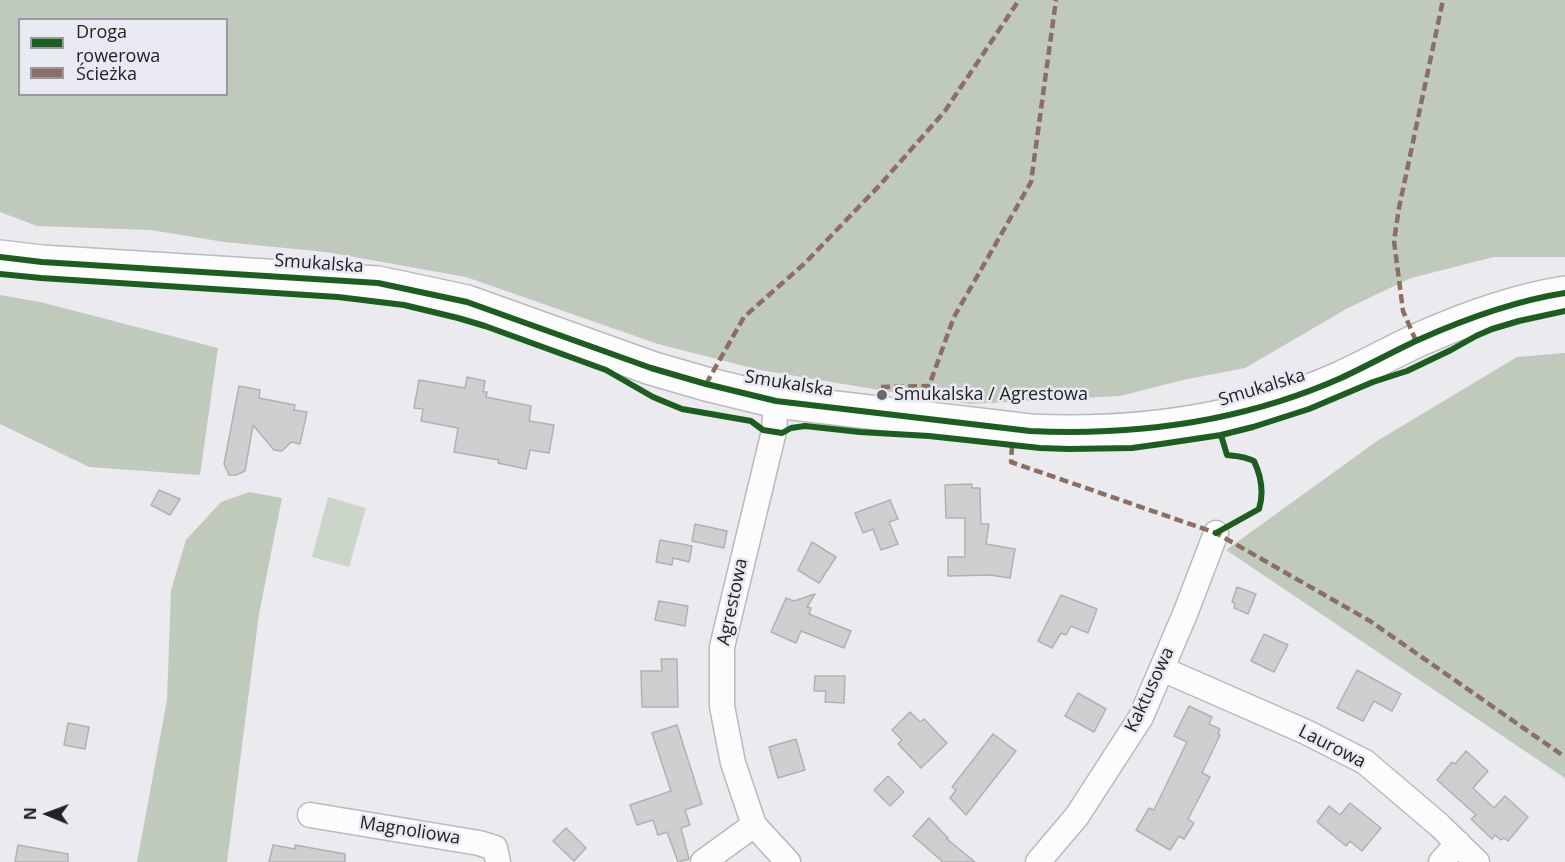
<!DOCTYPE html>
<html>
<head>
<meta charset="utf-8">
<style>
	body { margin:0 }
	#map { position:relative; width:1565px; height:862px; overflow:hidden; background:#eaeaef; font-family:"Open Sans",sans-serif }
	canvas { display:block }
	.legend { position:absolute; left:18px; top:18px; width:210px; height:78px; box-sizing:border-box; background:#e8e9f1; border:2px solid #999aa0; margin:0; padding:8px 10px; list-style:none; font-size:18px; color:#232326 }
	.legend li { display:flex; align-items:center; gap:12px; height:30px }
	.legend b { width:30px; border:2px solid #999aa0 }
	.north { position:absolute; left:18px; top:784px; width:60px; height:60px; -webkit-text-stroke:4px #e8e9f1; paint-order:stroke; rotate:271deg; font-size:16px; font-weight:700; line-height:24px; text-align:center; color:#232326 }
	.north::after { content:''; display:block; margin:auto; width:21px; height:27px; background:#232326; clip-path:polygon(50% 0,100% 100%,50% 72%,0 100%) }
</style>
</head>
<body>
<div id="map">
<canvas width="1565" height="862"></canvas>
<ul class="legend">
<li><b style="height:8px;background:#1b5e20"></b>Droga rowerowa</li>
<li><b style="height:8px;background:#8d6e63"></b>Ścieżka</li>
</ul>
<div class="north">N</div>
</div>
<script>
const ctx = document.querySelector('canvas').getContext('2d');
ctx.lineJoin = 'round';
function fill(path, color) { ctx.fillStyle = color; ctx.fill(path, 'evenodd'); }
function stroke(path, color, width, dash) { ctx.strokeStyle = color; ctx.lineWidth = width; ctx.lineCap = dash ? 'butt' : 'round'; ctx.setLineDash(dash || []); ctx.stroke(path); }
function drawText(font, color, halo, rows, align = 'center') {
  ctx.font = font + ' "Open Sans",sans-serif'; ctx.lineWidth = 5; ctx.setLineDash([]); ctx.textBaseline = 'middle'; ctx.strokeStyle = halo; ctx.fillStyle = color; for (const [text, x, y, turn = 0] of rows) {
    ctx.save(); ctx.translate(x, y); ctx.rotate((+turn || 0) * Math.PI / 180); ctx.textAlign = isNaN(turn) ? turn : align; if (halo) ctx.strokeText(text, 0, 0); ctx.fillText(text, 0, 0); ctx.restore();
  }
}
fill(new Path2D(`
	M328 497 366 508 349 567 312 557Z`), '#ccd5ca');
fill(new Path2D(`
	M0 0H1565V257H1494L1411 278 1348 308 1245 368 1183 380 1120 396 970 404 873 389 760 370 658 344 466 277 326 252 224 242 151 230 37 226 0 212ZM20 20H226V94H20Z
	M0 295 40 302 218 348 200 475 89 467 0 424Z
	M1565 353V778L1226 550 1377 441 1517 357Z
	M249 492 282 498 259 614 227 862H137L167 700 171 590 186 540 221 502Z`), '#bfcabd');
const building = new Path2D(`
	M467 377 485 381 483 392H487L486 397 531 406 529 421 554 425 549 453 530 450 526 469 498 463 499 460 454 452 458 428 421 421 423 409 414 408 419 380 465 388Z
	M239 386 260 390 259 398 295 405 294 410 307 412 300 444 291 442 282 451 274 450 253 425 245 471 236 475H229L224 464Z
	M972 484V488H980L981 524H989L986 544 1015 549 1010 578 990 575 948 576V557H965V518H946L945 485Z
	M159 490 180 499 170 515 151 505Z
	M890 500 898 519 889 522 898 544 881 550 873 529 863 533 855 513Z
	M695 524 727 531 724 548 692 541Z
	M660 540 692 546 689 562 673 558 672 565 656 562Z
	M812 542 836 557 819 583 798 570Z
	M1237 587 1256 594 1248 614 1234 608 1235 603 1232 602Z
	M815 594 807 607 811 608 809 614 851 631 844 648 801 631 796 643 771 632 786 598 794 601Z
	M1061 595 1097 609 1088 633 1071 626 1066 635 1061 633 1052 648 1038 641Z
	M659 601 688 606 685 626 655 620Z
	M1264 634 1288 645 1274 672 1251 661Z
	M661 659H677L678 707H642L641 671H662Z
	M1357 670 1401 694 1392 711 1374 701 1363 721 1337 708Z
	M815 676H845L844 703 825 702 826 691H814Z
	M1078 693 1106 709 1094 732 1065 716Z
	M1189 706 1212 717 1209 724 1220 729 1218 734 1220 735 1202 773 1210 777 1188 819 1194 823 1184 839 1179 836 1170 850 1136 830 1149 808 1154 810 1187 742 1174 736Z
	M910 712 920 722 924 719 947 743 921 768 898 744 902 740 892 730Z
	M68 723 89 727 85 749 64 745Z
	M677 725 702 804 685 810 690 825 681 828 689 859 679 862H678L667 832 658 835 653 820 637 825 630 805 671 791 652 733Z
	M993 734 1016 751 966 815 950 798 956 790 952 787Z
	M796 739 805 770 778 778 769 747Z
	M1466 751 1488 771 1473 788 1494 808 1505 796 1528 817 1508 841 1504 838 1501 840 1495 835 1492 839 1471 819 1476 815 1437 780 1452 762 1455 764Z
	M888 776 904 792 890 806 874 790Z
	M1350 803 1381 828 1362 851 1350 841 1346 846 1317 822 1329 806 1340 815Z
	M929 818 948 838 947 839 975 862H943L913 836Z
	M566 828 586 848 574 861 553 841Z
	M18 845 68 854V862H15Z
	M273 845 295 849V845L345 854V862H269Z`);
fill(building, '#d0ced0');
stroke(building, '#b2b1b2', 1.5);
const street = new Path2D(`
	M776 401 774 431 722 647V706L733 763 754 825 788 862
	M1162 669 1306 732 1365 762 1439 825 1477 862
	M310 815 479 843 495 848 498 862
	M703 862 754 825
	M1038 862 1077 816 1141 717 1185 614 1216 533
	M1441 862 1458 843`);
const secondary = new Path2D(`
	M0 257 42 262 378 283 467 302 651 368 706 384 776 401 1030 431C1137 436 1242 422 1341 378 1367 366 1392 352 1418 340 1465 319 1514 301 1565 293`);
stroke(street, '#bababe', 27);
stroke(secondary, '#bababe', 36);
stroke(street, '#fcfcfd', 24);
stroke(secondary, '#fcfcfd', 33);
stroke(new Path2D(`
	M1416 341 1403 311 1394 241 1399 208 1443 0
	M706 384 744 317 804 264 878 187 945 111 1019 0
	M881 387 929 386 954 317 1031 182 1056 0
	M1012 446 1011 462 1216 533 1370 621 1565 757`), '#8d6e63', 4.5, [9, 4.5]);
stroke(new Path2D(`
	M0 257 42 262 378 283 467 302 651 368 706 384 776 401 1030 431C1137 436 1242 422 1341 378 1367 366 1392 352 1418 340 1465 319 1514 301 1565 293
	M0 274 41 278 338 297 404 305 458 318 485 326 606 370 653 397 682 409 751 421 763 430 782 433 791 428 805 426 860 432 929 436 1040 448 1069 449 1132 448 1161 444 1221 435 1253 427 1309 409 1373 382 1407 371 1451 350 1476 336 1492 329 1519 321 1565 311
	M1216 533 1259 509C1264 493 1261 476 1254 461 1245 456 1237 456 1227 455L1221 435`), '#1b5e20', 6);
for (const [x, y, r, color] of [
	[882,395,6,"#69696c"]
]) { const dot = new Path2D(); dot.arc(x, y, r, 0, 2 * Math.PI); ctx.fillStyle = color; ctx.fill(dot); stroke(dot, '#e8e9f1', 2); }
drawText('18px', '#232326', '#e8e9f1', [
	["Smukalska",319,264,4],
	["Smukalska",789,384,9],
	["Smukalska",1262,388,-17],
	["Agrestowa",733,602,-78],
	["Kaktusowa",1150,690,-65],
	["Laurowa",1332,747,27],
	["Magnoliowa",410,831,9]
]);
drawText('18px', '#232326', '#e8e9f1', [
	["Smukalska / Agrestowa",894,395]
], 'left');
</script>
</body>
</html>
